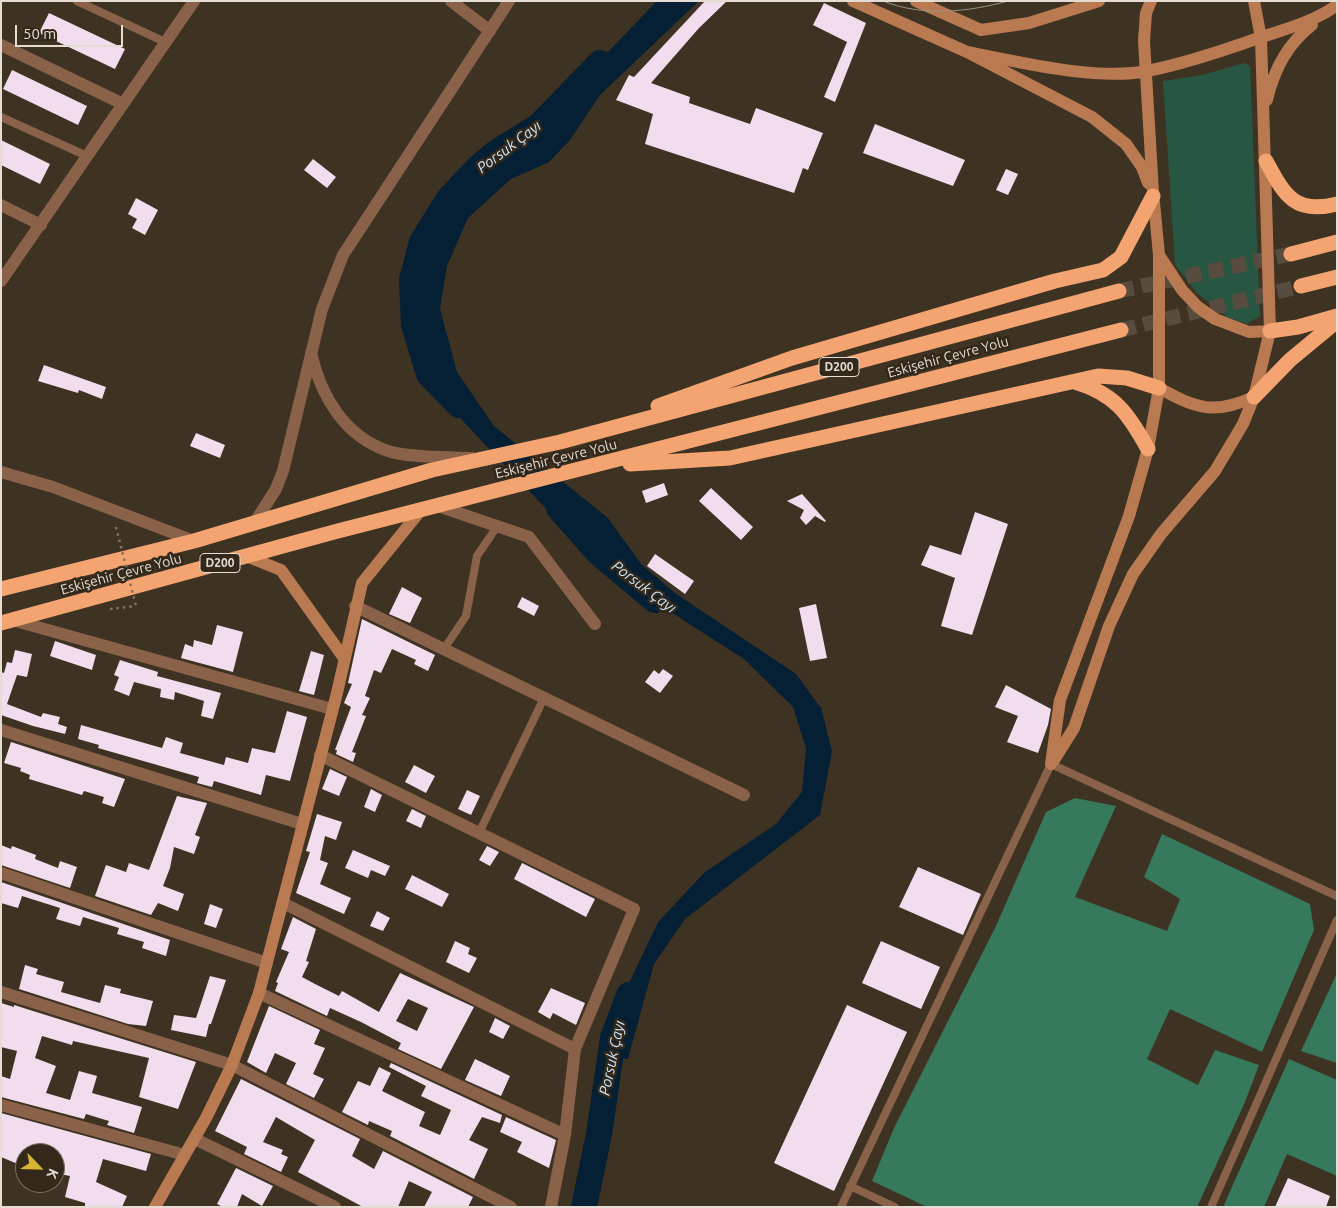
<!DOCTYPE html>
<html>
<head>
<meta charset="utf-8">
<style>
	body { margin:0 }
	#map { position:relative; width:1338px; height:1208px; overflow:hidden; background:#3e3222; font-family:Ubuntu,sans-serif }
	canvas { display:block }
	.frame { position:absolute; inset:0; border:2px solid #e5ddd4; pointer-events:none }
	.north { position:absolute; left:15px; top:1143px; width:50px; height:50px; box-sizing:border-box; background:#332819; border:1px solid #7a7064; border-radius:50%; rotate:114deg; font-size:14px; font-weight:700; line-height:20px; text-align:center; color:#e5ddd4 }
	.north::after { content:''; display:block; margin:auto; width:18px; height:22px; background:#d8b434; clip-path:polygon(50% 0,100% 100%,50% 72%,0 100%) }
	.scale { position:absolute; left:15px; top:25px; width:108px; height:22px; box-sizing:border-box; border:2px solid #e5ddd4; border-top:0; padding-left:6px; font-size:15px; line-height:18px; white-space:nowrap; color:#e5ddd4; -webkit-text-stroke:4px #332819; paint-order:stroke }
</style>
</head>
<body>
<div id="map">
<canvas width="1338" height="1208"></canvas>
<div class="frame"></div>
<div class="north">K</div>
<div class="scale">50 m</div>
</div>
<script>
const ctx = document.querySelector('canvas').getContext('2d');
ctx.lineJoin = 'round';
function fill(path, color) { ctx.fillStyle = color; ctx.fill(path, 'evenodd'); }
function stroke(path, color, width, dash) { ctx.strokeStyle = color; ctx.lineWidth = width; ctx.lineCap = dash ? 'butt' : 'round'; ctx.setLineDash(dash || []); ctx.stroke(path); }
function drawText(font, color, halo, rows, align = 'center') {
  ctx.font = font + ' Ubuntu,sans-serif'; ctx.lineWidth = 5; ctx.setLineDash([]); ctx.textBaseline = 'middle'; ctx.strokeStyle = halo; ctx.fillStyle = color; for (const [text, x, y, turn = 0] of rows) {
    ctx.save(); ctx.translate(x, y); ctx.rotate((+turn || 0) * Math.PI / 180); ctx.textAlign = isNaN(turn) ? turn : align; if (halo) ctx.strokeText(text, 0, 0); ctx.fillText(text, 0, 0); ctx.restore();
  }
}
fill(new Path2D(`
	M1244 63 1250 66 1260 316 1247 324 1227 317 1197 293 1175 265 1163 81 1202 75Z`), '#275742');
fill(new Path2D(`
	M1075 798 1116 806 1075 897 1167 931 1180 899 1144 877 1162 834 1310 904 1314 930 1262 1052 1170 1009 1147 1059 1198 1085 1215 1050 1259 1065 1245 1102 1197 1207H927L872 1181 894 1128 995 928 1046 812Z
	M1337 973V1063L1301 1051Z
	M1289 1059 1337 1080V1176L1287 1154 1264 1207H1223Z`), '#36795c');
fill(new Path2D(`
	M657 1H699L600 95 570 140 549 162 511 179 468 218 447 266 440 309 457 372 494 426 608 518 641 564 675 593 796 674 821 708 832 751 820 815 685 919 654 964 628 1059H612L621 1000 658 922 705 872 776 824 802 792 806 748 793 707 744 659 635 589 606 551 552 515 442 399 422 352 417 286 421 248 488 156 550 129 578 83Z`), '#052034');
stroke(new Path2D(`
	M459 405 429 374 414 325 412 280 422 242 448 200 478 168 497 152 539 126 600 63
	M559 508 599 553 655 600
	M584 1207 599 1134 613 1038 629 995`), '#052034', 26);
fill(new Path2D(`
	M705 1H727L699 28 651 83 690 97 689 103 750 124 756 108 823 133 808 170 803 168 794 193 645 144 653 114 616 100 629 75 634 77Z
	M824 3 866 23 835 102 824 97 847 42 813 25Z
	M49 13 125 49 115 69 39 33Z
	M12 70 87 106 78 125 3 89Z
	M875 124 965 160 953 186 863 153Z
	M1 140 50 164 40 184 1 165Z
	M313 159 336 177 327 188 304 170Z
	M1006 169 1018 174 1008 195 996 190Z
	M136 198 158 210 145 235 132 228 137 219 128 214Z
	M44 365 106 387 102 399 79 390 78 393 38 381Z
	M196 433 225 445 220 458 190 446Z
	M664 483 668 495 646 503 642 491Z
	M711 488 753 527 741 540 699 501Z
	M802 494 826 521 825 522 815 516 806 525 800 518 804 510 787 501Z
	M975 512 1008 524 972 635 941 626 955 578 921 565 930 545 961 555Z
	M655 554 694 581 685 594 647 566Z
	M402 587 422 598 410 623 389 614Z
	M522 597 539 606 534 616 517 607Z
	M816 604 827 658 810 661 799 608Z
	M362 619 435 655 428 671 414 664 416 660 392 649 381 673 374 670 365 696 370 698 362 715 366 716 352 752 356 753 353 762 336 754 337 750H335L351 707 344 703 352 684 348 683Z
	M217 625 243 632 233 672 181 658 185 644 193 647 194 640 212 645Z
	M55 641 96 655 92 670 50 656Z
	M15 650 32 654 27 677 17 675 7 704 41 717 43 713 60 717 58 724 67 727 65 734 33 726 1 715V672L4 673 7 662 12 663Z
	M311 651 324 655 314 695 299 691Z
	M120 660 158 672 157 676 221 693 213 719 201 716 204 701 175 692 174 700 160 697 161 689 134 682 129 696 114 690 119 677 114 675Z
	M663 669 673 676 660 693 645 682 654 670 659 674Z
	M1006 685 1051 709 1048 725 1038 753 1007 742 1018 716 995 707Z
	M287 711 307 717 290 781 266 775 261 795 214 781 212 787 197 783 199 777 98 748 99 745 78 739 81 725 162 748 166 737 183 743 180 753 224 765 226 757 248 763 252 748 275 753Z
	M11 742 125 779 114 807 102 803 104 797 84 791 82 795 29 779 30 775 20 771 21 768 4 763Z
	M414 765 435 776 426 793 405 782Z
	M330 769 347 777 339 796 322 789Z
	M371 789 382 795 375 812 364 807Z
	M467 790 480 796 471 815 458 809Z
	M177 796 207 803 195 835 200 837 194 854 174 847 170 868 163 886 184 894 178 911 158 903 151 915 95 896 106 865 126 872 129 863 149 870Z
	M412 809 426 816 421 828 406 821Z
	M317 814 342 822 336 840 325 836 320 860 328 863 320 884 351 898 344 914 296 893 310 852 306 851Z
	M1 845 11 849 12 846 36 855 35 859 58 868 60 861 77 867 70 888 1 865Z
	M487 846 499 852 490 866 479 860Z
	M353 850 390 866 385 876 371 870 368 878 345 868Z
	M522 863 595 899 586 917 514 879Z
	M918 867 981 894 963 935 899 907Z
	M412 875 449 894 442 907 405 889Z
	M1 882 170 940 166 956 142 948 144 942 117 934 119 928 83 917 80 926 56 919 60 908 22 896 18 908 1 903Z
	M210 904 223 909 216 928 204 924Z
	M377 911 390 918 383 931 370 926Z
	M293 917 316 929 306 961 309 962 302 977 315 984 339 996 342 991 379 1012 400 973 474 1007 441 1069 398 1049 401 1043 361 1022 330 1008 327 1016 275 991 278 983 276 982 289 952 281 949ZM408 999 428 1008 417 1031 396 1021Z
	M455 941 470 948 468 954 477 958 469 973 446 962Z
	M881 941 940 967 921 1009 862 983Z
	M25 965 38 969 36 974 64 982 61 992 100 1003 105 985 121 989 120 993 153 1001 146 1026 128 1024 19 989Z
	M210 976 226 980 211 1024H209L206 1037 171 1030 174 1015 196 1018Z
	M551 988 585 1003 576 1025 553 1013 550 1019 538 1012Z
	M1 1003 14 1007V1005L196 1062 178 1109 139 1097 149 1058 73 1041 72 1045 42 1036 35 1058 56 1066 46 1093 70 1100 79 1071 97 1076 92 1093 142 1107 134 1133 107 1125 109 1121 86 1114 84 1119 1 1097V1076L10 1079 17 1051 1 1047Z
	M847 1005 907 1032 834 1191 774 1163Z
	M269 1006 320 1030 314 1044 325 1048 313 1074 324 1079 314 1098 286 1084 296 1063 275 1053 266 1073 247 1062Z
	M495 1018 510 1026 503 1039 489 1032Z
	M475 1059 510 1076 501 1096 465 1080Z
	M391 1063 502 1115 500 1123 482 1117 469 1140 488 1149 474 1179 390 1136 392 1131 369 1121 368 1125 342 1112 358 1081 370 1086 379 1067 391 1073 382 1091 425 1112 419 1126 440 1135 451 1110 421 1096 426 1086 389 1067Z
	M241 1079 360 1139 352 1156 374 1169 383 1151 473 1197 468 1207H424L432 1192 409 1181 398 1207H363L298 1172 315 1140 276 1117 263 1142 283 1150 281 1154 288 1157 281 1172 244 1154 247 1147 215 1131Z
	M1 1113 151 1154 146 1171 103 1159 96 1182 127 1196 122 1207H85V1203L65 1197 70 1176 55 1173V1153H25V1167L1 1157Z
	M506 1117 556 1140 549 1168 517 1152 522 1142 500 1132Z
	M236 1168 273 1186 262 1206 242 1194 237 1207H223L217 1204Z
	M1288 1178 1330 1196 1326 1207H1275Z`), '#f1ddee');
stroke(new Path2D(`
	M1119 291 1291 254
	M1121 330 1301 286`), '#574c3d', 15, [15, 8]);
stroke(new Path2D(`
	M110 609 136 606`), '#7d7366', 2.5, [2.5, 4]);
stroke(new Path2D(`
	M77 1 165 42
	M1 117 87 156
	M444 649 466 616 477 556 498 525
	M479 833 544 698
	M850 1186 895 1207
	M841 1207 1051 764 1337 896
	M1211 1207 1337 920`), '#8a6249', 8);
stroke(new Path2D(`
	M451 1 490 31
	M1 45 123 104
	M1 205 41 225
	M1 281 194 1
	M311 353C321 396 344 436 388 451 408 458 450 457 472 458
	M1 472 53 487 194 541
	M438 506 529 537 595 624
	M255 522 276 489 283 471 322 309 343 255 509 1
	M355 606 744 795
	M12 620 332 709
	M1 730 302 824
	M320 755 634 909 575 1049
	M1 873 267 963
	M283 903 575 1049 565 1135 551 1207
	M1 992 232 1065 511 1207
	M259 993 565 1135
	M1 1105 185 1155
	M195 1139 335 1207`), '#8a6249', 12);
stroke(new Path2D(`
	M853 1 967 52 1092 117 1126 144 1142 167 1148 183
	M916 1 981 30 1029 23 1099 1
	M1151 1 1146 13 1144 41 1153 192 1159 255 1182 290 1198 307 1215 319 1249 332 1270 331 1261 38 1254 1
	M967 52C1019 62 1096 81 1147 71 1183 64 1219 52 1253 40 1282 30 1312 23 1337 5
	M1267 100C1274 69 1287 44 1312 25
	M1159 388C1197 409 1214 415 1254 397L1270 331
	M246 556 281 570 344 658
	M1054 760 1074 728 1109 626 1133 574 1161 534 1215 471 1243 424 1254 397
	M1051 764 1060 700 1129 516 1148 449 1159 388V255
	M155 1207 206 1118 232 1065 259 993 337 693 362 583 421 510`), '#ba7a51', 12);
stroke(new Path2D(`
	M1266 161C1284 194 1294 215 1337 204
	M1291 254 1337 242
	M1301 286 1337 277
	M1270 331 1298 327 1337 316
	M1075 382C1115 394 1128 413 1148 449
	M1254 397 1290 360 1337 321
	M658 406 792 358 1055 281 1103 270 1121 257 1153 196
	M630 464 730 458 1098 376 1127 378 1159 388
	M1 589 194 541 432 470 560 442 1119 291
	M1 623 334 532 1121 330`), '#f3a471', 15);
stroke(new Path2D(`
	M883 1C922 17 969 12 1008 1
	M918 1H945`), '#9c9286', 1);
stroke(new Path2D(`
	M116 527 136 606`), '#7d7366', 2.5, [2.5, 4]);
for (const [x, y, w] of [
	[839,367,40],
	[220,563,40]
]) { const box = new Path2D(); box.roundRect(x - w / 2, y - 9.5, w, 19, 4); ctx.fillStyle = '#332819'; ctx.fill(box); stroke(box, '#e5ddd4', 1); }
drawText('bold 12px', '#e5ddd4', null, [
	["D200",839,367],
	["D200",220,563]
]);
drawText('14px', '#e5ddd4', '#332819', [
	["Eskişehir Çevre Yolu",948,357,-15],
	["Eskişehir Çevre Yolu",556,459,-14],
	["Eskişehir Çevre Yolu",121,574,-15]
]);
drawText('italic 15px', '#c8e5fd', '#332819', [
	["Porsuk Çayı",509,147,-37],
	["Porsuk Çayı",644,587,37],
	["Porsuk Çayı",612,1058,-78]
]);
</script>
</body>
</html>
